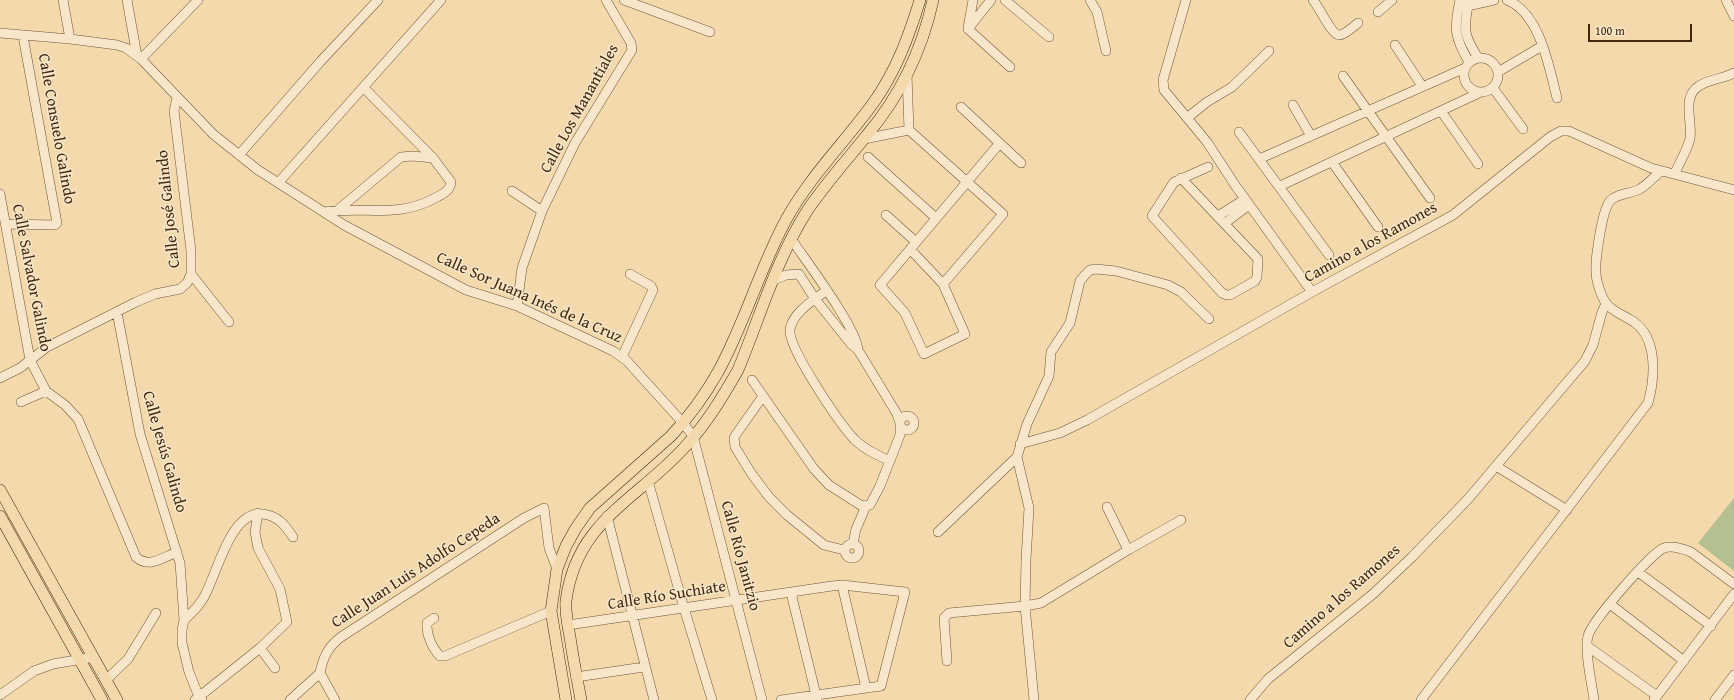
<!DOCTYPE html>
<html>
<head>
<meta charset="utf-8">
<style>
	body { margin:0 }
	#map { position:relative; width:1734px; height:700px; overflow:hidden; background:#f3d9ac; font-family:"Gentium Book Plus",serif }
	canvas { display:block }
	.scale { position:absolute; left:1588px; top:24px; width:104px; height:18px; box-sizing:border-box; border:2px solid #41290d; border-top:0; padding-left:5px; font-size:12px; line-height:14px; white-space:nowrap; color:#41290d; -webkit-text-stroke:3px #f7e6c9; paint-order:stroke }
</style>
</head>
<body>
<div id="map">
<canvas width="1734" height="700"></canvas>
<div class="scale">100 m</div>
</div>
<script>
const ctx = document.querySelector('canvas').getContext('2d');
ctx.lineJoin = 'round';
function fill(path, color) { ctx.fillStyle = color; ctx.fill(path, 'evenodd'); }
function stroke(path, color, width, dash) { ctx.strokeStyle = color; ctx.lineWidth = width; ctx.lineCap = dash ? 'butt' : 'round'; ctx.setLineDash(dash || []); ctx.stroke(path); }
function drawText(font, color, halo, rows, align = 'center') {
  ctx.font = font + ' "Gentium Book Plus",serif'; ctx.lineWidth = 3; ctx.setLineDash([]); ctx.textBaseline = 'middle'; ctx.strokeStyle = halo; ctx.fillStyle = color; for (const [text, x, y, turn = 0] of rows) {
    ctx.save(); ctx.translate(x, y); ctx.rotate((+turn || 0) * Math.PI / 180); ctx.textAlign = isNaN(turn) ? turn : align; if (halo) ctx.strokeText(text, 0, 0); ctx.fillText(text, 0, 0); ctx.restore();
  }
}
fill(new Path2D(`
	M1734 498V571L1698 543Z`), '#b4c08f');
const minor = new Path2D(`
	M63 0 70 39
	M127 0 137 56
	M624 0 710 32
	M1005 0 1049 37
	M1090 0 1097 12 1106 51
	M1186 0 1163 80 1164 90 1207 142 1235 185 1312 292
	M1313 0C1319 7 1332 35 1339 35 1345 35 1354 26 1358 23
	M1460 0C1454 28 1454 37 1469 62
	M1469 0C1464 29 1462 32 1478 58
	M1507 0C1540 13 1549 67 1557 98
	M1726 0 1734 16
	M1463 7 1494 0
	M1378 12 1392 0
	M968 28 973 0
	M968 29 1010 67
	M968 29 991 0
	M0 33 70 39 117 45 126 48 141 59 213 134 258 170 344 225 466 290 517 306 613 351 627 361 683 423 693 436 762 700
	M1395 45 1422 86
	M1464 75a17 17 0 1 1 34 0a17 17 0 1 1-34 0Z
	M141 59 198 0
	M1498 72 1542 46
	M907 75 909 130 1003 214 943 284
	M1343 76 1430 198
	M1493 88 1523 129
	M1293 105 1311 136
	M961 107 1021 163
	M1441 111 1478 164
	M1187 118 1207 102 1232 87 1269 51
	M1239 132 1329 255
	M864 139 909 130
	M239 155 320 62 378 0
	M868 157 936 218
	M1259 159 1465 68
	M1332 162 1378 227
	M1675 173C1680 162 1687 150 1690 139 1693 122 1681 97 1699 86 1709 79 1723 79 1734 73
	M1181 178 1258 259 1257 277 1255 281 1230 295H1227L1222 293 1152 216 1174 182 1208 167
	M278 183 441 0
	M1280 186 1479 93
	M512 191 542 211
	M0 194 30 360 46 391 65 405 78 419 136 557C149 569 163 557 177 552
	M339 209 401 157 412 156 433 158
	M324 212C365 206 399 219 437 197 444 193 450 191 451 182L433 158 364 88
	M886 215 916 242
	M1218 216 1245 199
	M1225 223 1249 205
	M5 224 55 225 57 223 23 36
	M792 240C806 261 857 328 858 350
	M910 249 943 284 965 334 924 354 905 313 880 285 999 144
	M191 274 229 322
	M827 290C813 301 794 311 790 329 787 347 840 424 854 439 864 449 877 455 890 461
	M517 306 522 268 542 211 575 143 632 50 631 43 606 0
	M117 312 140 434 180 563 184 620 182 630V643L189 672 199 697 202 700
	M622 357 653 290 651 286 630 274
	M0 378 20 368 47 347 136 302 155 294 180 289 187 283 191 274V251L174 111 177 98
	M752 380 814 469 829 485 862 506 870 505 880 486 900 435V423L897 414 858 350 851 344 815 299 799 274 786 275 774 280
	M763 396 737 433 734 438 735 447 751 473 769 497 787 515 824 545 844 550
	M21 402 46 391
	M900 423a7 7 0 1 1 14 0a7 7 0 1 1-14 0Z
	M1020 444 1060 433 1087 420 1312 292 1453 215 1550 137 1561 131H1569L1651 168 1734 190
	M1496 466 1567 510
	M648 481 684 608 712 700
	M1107 507 1128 550
	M607 516 654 700
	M938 532 1017 457
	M845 551a7 7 0 1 1 14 0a7 7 0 1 1-14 0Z
	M853 544 856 529 866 506
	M1638 572 1711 626
	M842 585 866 688
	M791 593 817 699
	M1610 604 1684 661
	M434 618 427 623C426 634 432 648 440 656H445L551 611
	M184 620C192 613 199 606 204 597 217 575 230 510 263 514 278 516 285 525 293 537
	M568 625 832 586 842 585 905 592 881 686 781 700
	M1587 646 1657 696
	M260 648 275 668
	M947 661 944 618 949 613 1025 606 1041 603 1128 550 1181 520
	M320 673C323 657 328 647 341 637L524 518 544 508 549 548 557 569
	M320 673 335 700
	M576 677 644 667
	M106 680 128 659 156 613
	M0 695 34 671 53 664 94 657
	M195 700 260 648 287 622 280 589 258 548 255 532 258 513
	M290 700 320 673
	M1034 700 1025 606 1026 560 1029 508 1017 457 1027 424 1049 376 1051 352 1070 323 1080 281 1085 275 1090 270 1096 269 1116 271 1168 285 1181 292 1209 319
	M1250 700 1268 679 1373 594 1412 557 1468 499 1585 361 1593 345 1602 312 1606 304
	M1421 700 1648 403C1655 378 1658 339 1634 322 1626 316 1612 312 1606 303 1601 296 1596 281 1596 272 1595 260 1602 210 1610 201 1617 193 1631 194 1640 189 1648 184 1654 177 1661 171
	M1594 700C1592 684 1584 650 1588 636 1591 622 1651 553 1664 548 1672 545 1683 549 1691 552L1734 584
	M1654 700 1734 594
	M1715 700 1734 675`);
const major = new Path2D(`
	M0 490 117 700
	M0 516 102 700
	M566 700 551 611 557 569 566 546 576 528 590 508 671 436C689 417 705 395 718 372 745 323 760 267 787 218 811 175 846 141 874 102 896 71 909 36 920 0
	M581 700C577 679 573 658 570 637 568 626 565 613 566 601 576 522 635 501 683 449 705 426 722 398 738 370 760 317 776 260 807 211 825 184 847 160 867 135 900 96 922 50 933 0`);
stroke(minor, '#6e5535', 10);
stroke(major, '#41290d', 12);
stroke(minor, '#f7e6c9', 9);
stroke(major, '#f3d9ac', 11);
drawText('16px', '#41290d', '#f7e6c9', [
	["Calle Los Manantiales",580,109,-61],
	["Calle Consuelo Galindo",56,129,80],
	["Calle José Galindo",169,209,-96],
	["Camino a los Ramones",1371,243,-29],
	["Calle Salvador Galindo",31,278,79],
	["Calle Sor Juana Inés de la Cruz",529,298,24],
	["Calle Jesús Galindo",164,452,74],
	["Calle Río Janitzio",740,556,75],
	["Calle Juan Luis Adolfo Cepeda",416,571,-33],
	["Calle Río Suchiate",667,596,-9],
	["Camino a los Ramones",1342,597,-41]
]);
</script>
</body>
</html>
